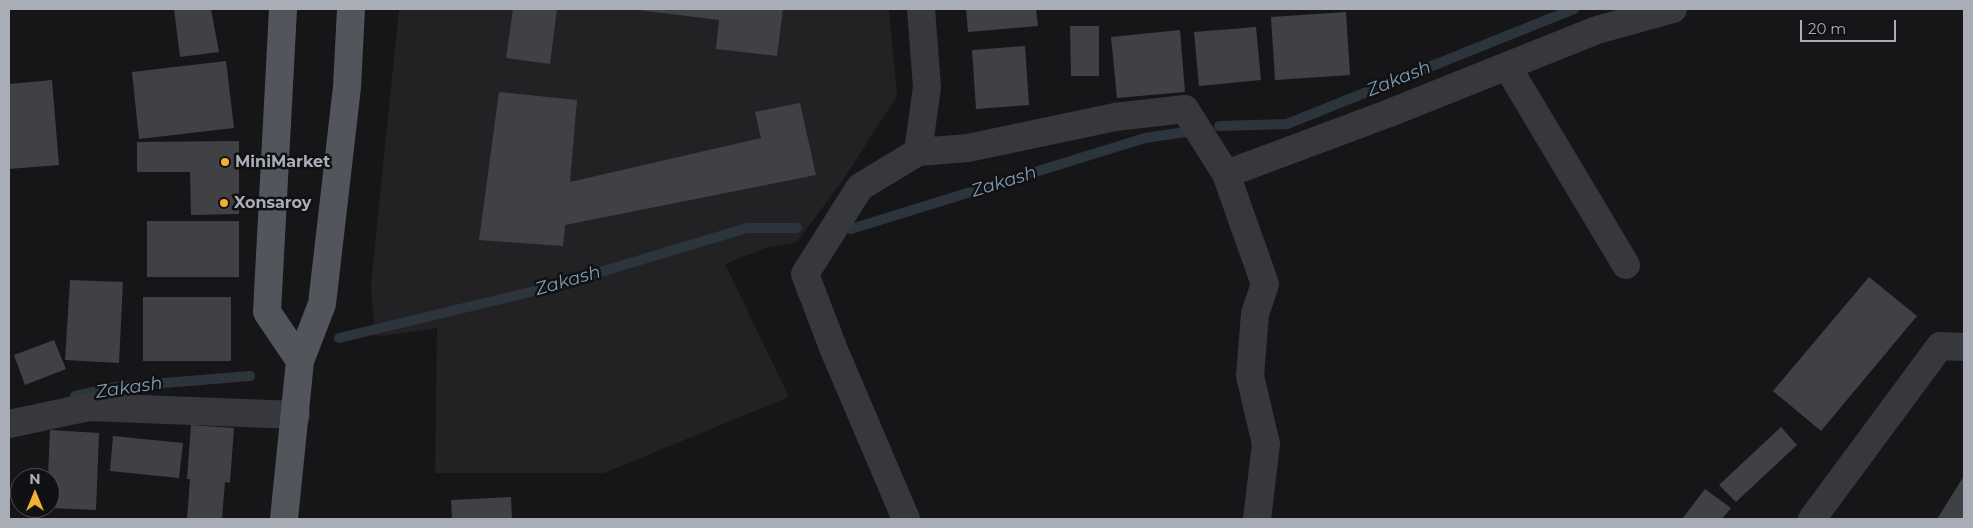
<!DOCTYPE html>
<html>
<head>
<meta charset="utf-8">
<style>
	body { margin:0 }
	#map { position:relative; width:1973px; height:528px; overflow:hidden; background:#161618; font-family:Montserrat,sans-serif }
	canvas { display:block }
	.frame { position:absolute; inset:0; border:10px solid #a8adb8; pointer-events:none }
	.north { position:absolute; left:10px; top:468px; width:50px; height:50px; box-sizing:border-box; background:#111113; border:1px solid #4d4f55; border-radius:50%; rotate:0deg; font-size:14px; font-weight:700; line-height:20px; text-align:center; color:#a8adb8 }
	.north::after { content:''; display:block; margin:auto; width:18px; height:22px; background:#f2b134; clip-path:polygon(50% 0,100% 100%,50% 72%,0 100%) }
	.scale { position:absolute; left:1800px; top:20px; width:96px; height:22px; box-sizing:border-box; border:2px solid #a8adb8; border-top:0; padding-left:6px; font-size:15px; line-height:18px; white-space:nowrap; color:#a8adb8; -webkit-text-stroke:4px #111113; paint-order:stroke }
</style>
</head>
<body>
<div id="map">
<canvas width="1973" height="528"></canvas>
<div class="frame"></div>
<div class="north">N</div>
<div class="scale">20 m</div>
</div>
<script>
const ctx = document.querySelector('canvas').getContext('2d');
ctx.lineJoin = 'round';
function fill(path, color) { ctx.fillStyle = color; ctx.fill(path, 'evenodd'); }
function stroke(path, color, width, dash) { ctx.strokeStyle = color; ctx.lineWidth = width; ctx.lineCap = dash ? 'butt' : 'round'; ctx.setLineDash(dash || []); ctx.stroke(path); }
function drawText(font, color, halo, rows, align = 'center') {
  ctx.font = font + ' Montserrat,sans-serif'; ctx.lineWidth = 5; ctx.setLineDash([]); ctx.textBaseline = 'middle'; ctx.strokeStyle = halo; ctx.fillStyle = color; for (const [text, x, y, turn = 0] of rows) {
    ctx.save(); ctx.translate(x, y); ctx.rotate((+turn || 0) * Math.PI / 180); ctx.textAlign = isNaN(turn) ? turn : align; if (halo) ctx.strokeText(text, 0, 0); ctx.fillText(text, 0, 0); ctx.restore();
  }
}
fill(new Path2D(`
	M399 9H889L897 96 845 177 797 242 765 248 725 264 789 397 604 473H435L437 328 375 337 371 284Z`), '#222225');
stroke(new Path2D(`
	M1219 126 1287 124 1574 9
	M851 229 1145 138 1186 132
	M339 338 547 288 747 228H797
	M75 396 115 387 250 376`), '#2c353c', 10);
fill(new Path2D(`
	M174 9H211L219 52 180 57Z
	M513 9H557L550 64 506 58Z
	M630 9H783L777 56 716 49 719 20Z
	M966 9H1036L1038 26 968 32Z
	M1346 12 1350 75 1275 80 1271 17Z
	M1070 26H1099V76H1071Z
	M1256 27 1261 80 1199 86 1194 32Z
	M1180 30 1185 92 1117 98 1111 37Z
	M1025 46 1029 105 976 109 972 50Z
	M226 61 234 128 139 139 132 72Z
	M52 80 59 165 9 169V84Z
	M499 92 577 100 570 182 761 138 755 112 800 103 816 175 565 225 563 246 479 240Z
	M239 141V214L191 215 190 172H137V142Z
	M147 221H239V277H147Z
	M1869 277 1917 316 1821 431 1773 391Z
	M70 280 123 282 119 363 65 360Z
	M143 297H231V361H143Z
	M54 340 66 369 25 385 14 355Z
	M191 425 234 428 230 483 225 482 222 519H187L190 479H187Z
	M1781 427 1797 445 1736 502 1719 485Z
	M50 430 99 433 96 510 50 508V478H48Z
	M113 436 183 443 179 478 110 471Z
	M1964 476V519H1937Z
	M1705 489 1731 508 1722 519H1682Z
	M511 497 512 519H452L451 500Z`), '#404145');
stroke(new Path2D(`
	M1507 66 1626 265
	M918 152 927 87 921 9
	M1226 174 1265 284 1255 314 1250 376 1266 444 1257 519
	M9 424 89 407 296 415
	M906 519 834 350 805 274 860 187 918 152 968 148 1115 117 1185 109 1226 174 1387 114 1597 30 1673 9
	M1812 519 1940 346 1964 347`), '#37383d', 28);
stroke(new Path2D(`
	M283 9 267 312 300 361
	M284 519 300 361 322 304 347 87 351 9`), '#53555c', 28);
for (const [x, y, r, color] of [
	[225,162,5,"#f2b134"],
	[224,203,5,"#f2b134"]
]) { const dot = new Path2D(); dot.arc(x, y, r, 0, 2 * Math.PI); ctx.fillStyle = color; ctx.fill(dot); stroke(dot, '#111113', 2); }
drawText('bold 16px', '#a8adb8', '#111113', [
	["MiniMarket",235,162],
	["Xonsaroy",234,203]
], 'left');
drawText('italic 18px', '#7f9bb3', '#111113', [
	["Zakash",1399,79,-22],
	["Zakash",1004,182,-17],
	["Zakash",568,281,-16],
	["Zakash",129,388,-8]
]);
</script>
</body>
</html>
